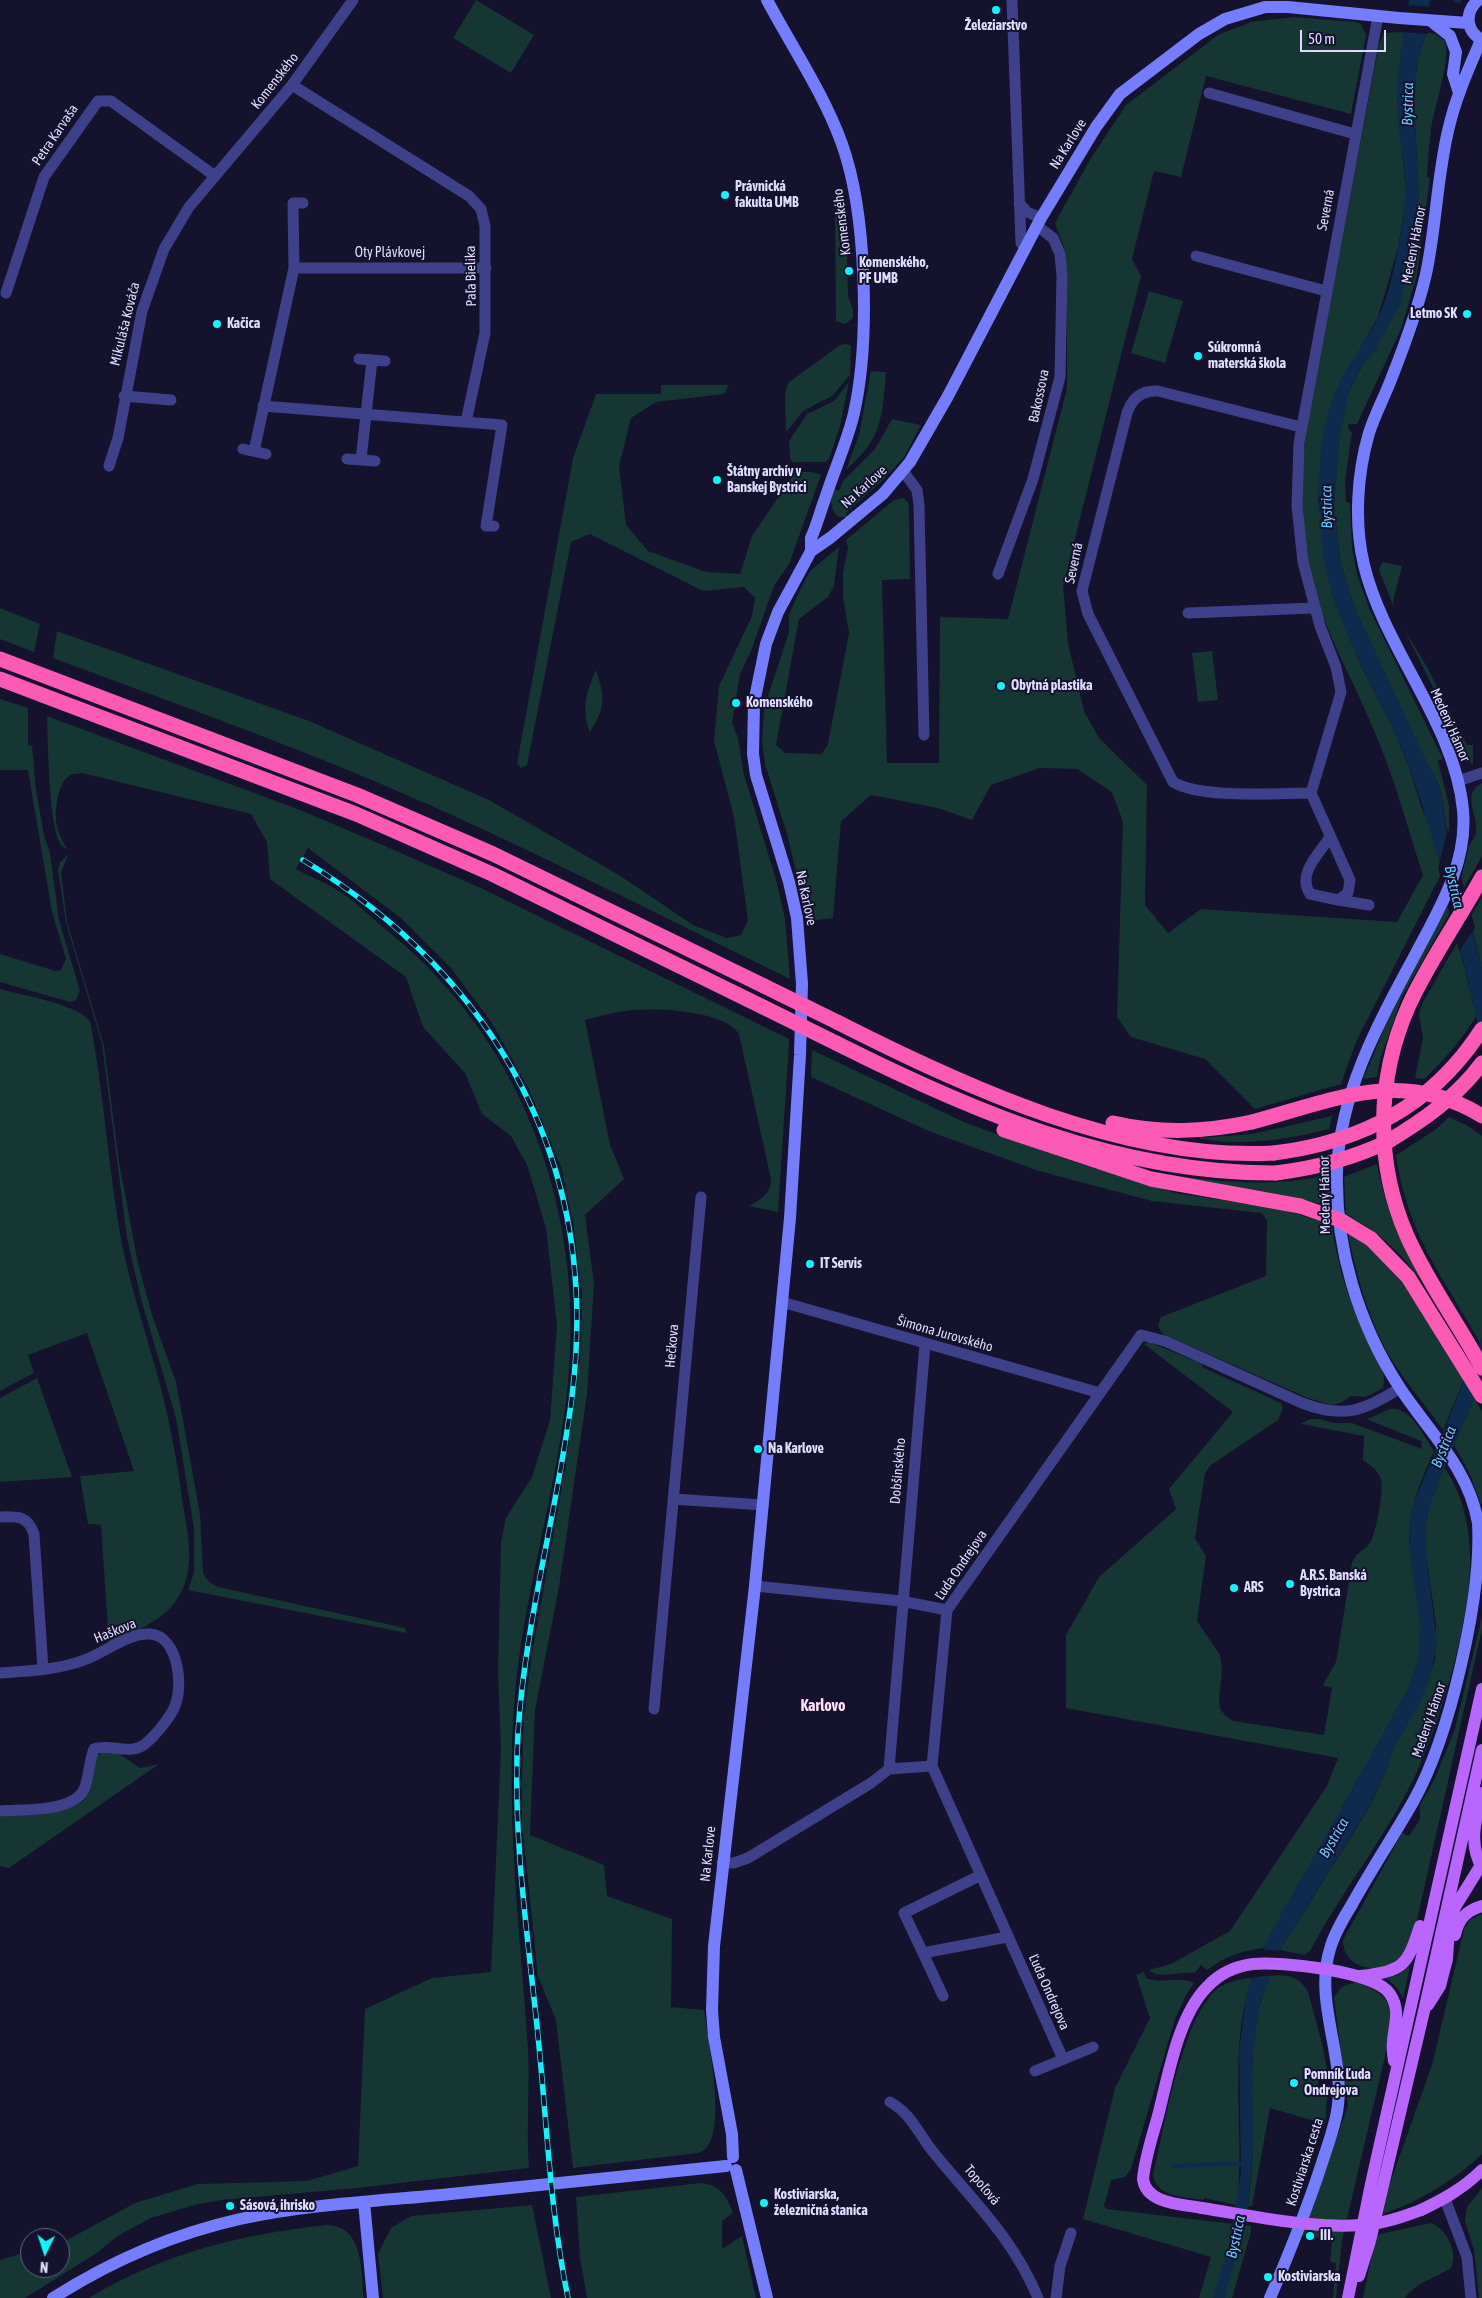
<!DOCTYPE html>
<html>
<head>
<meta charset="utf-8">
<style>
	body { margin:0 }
	#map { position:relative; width:1482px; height:2298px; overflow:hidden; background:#14122c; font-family:"Asap Condensed",sans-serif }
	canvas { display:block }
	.north { position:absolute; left:20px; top:2228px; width:50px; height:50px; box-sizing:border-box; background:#14122c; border:1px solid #656380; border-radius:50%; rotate:184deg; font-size:14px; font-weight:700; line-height:20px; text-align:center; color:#deddfe }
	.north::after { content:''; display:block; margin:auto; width:18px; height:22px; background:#0cf7fb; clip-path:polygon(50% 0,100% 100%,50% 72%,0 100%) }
	.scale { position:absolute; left:1300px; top:30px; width:86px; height:22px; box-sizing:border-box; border:2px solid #deddfe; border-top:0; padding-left:6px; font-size:15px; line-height:18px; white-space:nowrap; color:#deddfe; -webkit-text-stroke:4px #14122c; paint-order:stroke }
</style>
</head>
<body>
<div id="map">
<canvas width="1482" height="2298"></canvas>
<div class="north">N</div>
<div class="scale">50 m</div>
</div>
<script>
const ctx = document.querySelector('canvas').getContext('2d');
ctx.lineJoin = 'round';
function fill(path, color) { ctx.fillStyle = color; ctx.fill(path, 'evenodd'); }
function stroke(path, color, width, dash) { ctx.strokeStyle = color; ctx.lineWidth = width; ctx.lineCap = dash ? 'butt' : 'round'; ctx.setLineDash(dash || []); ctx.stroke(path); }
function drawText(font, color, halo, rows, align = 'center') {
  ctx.font = font + ' "Asap Condensed",sans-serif'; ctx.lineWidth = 4; ctx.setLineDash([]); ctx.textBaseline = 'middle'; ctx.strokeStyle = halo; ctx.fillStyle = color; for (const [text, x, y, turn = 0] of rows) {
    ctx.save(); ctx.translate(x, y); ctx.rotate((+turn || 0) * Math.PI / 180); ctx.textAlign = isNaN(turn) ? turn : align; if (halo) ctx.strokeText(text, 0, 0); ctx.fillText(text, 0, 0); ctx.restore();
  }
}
fill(new Path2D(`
	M476 0 534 35 511 73 453 38Z
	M1294 17 1356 22 1361 24 1366 35 1351 114 1206 76 1181 177 1154 171 1132 259 1141 276 1063 586 1068 643 1084 711 1099 738 1147 785 1145 905 1168 933 1201 909 1397 922 1423 875C1409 832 1397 787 1380 745 1353 675 1309 609 1301 532 1297 497 1303 461 1307 426L1379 44 1384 33 1404 32 1397 100 1405 181V206L1398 248 1378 317 1335 393 1330 409 1323 437 1318 501 1335 602 1360 663 1395 732 1410 770 1422 809 1429 824 1442 872 1356 1042 1341 1084 1255 1109 1205 1059 1131 1037 1117 1017 1123 822 1112 792 1077 769 1040 768 991 785 972 820 938 808 871 795 841 821 833 918 808 921 787 834 765 764 762 742 764 708 789 632V615L797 596 810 571 839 547 834 586 828 597 799 619 776 745 785 753 822 754 828 744 849 633 843 597V572L848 548 846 540 894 500 903 498 908 502 909 510 910 579 882 580 887 763H939L940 617 1008 619 1067 388V278L1064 248 1055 223 1091 158 1126 105 1218 35 1251 22Z
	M1426 32 1435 34 1445 41C1451 60 1434 107 1431 130 1429 145 1428 161 1427 177L1430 178 1417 275 1401 329 1357 424H1348V428L1352 433 1345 481 1346 502 1350 503 1352 548 1357 574 1370 610 1443 759 1438 761 1449 805V844L1441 792 1436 780 1421 753 1353 604 1340 559 1334 506 1339 439 1348 394 1358 373 1376 348 1412 254 1419 201 1414 102 1417 63Z
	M835 209 846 210 848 296 853 309V318L845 324 836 321Z
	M1149 291 1183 301 1165 363 1131 353Z
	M846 344 851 346 850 375 832 396 803 411 786 432 785 394 788 383 840 345Z
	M871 371 886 372C882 418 883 437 846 470L859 435Z
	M849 382 840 426 829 459 826 462H793L790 459 789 441 807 414 834 401Z
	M661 385H729L724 394 656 402 631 418 619 466 626 525 648 551 706 572 740 574 752 536 792 477V472H812L821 475 789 564 774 586 751 651 740 674 732 723 738 738 744 775 776 879 785 919 790 979C654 913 520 843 381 784 273 738 162 699 53 658L57 631 309 721 489 800 619 875 693 925 727 938 741 935 748 920 734 817 714 741 719 686 752 616 755 598 744 587 703 591 590 534 571 542 527 765 521 768 517 763 573 458 596 394H661Z
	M892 419 921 425 904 457 885 478 847 512 846 517H838C829 507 831 501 834 489L839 491 843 481 875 449Z
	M1382 562 1402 566 1393 601 1394 608 1379 570Z
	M0 608 40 624 34 652 0 639Z
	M1403 627 1427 667 1467 745H1473V764L1463 759V747Z
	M1212 651 1218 700 1198 702 1192 653Z
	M596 670C605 698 606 706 590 732 581 709 586 692 596 670Z
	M0 699 28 708V745L32 746 36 790 44 835 50 853 59 920 80 991 76 1000 70 1002 0 982V954L56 971 61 970 66 959 52 912 28 770H0Z
	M47 716 300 810 371 840 483 889 789 1039V1044L778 1212 749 1206C761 1199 771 1194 771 1179L739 1034C725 1011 659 1008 634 1010 618 1011 600 1016 585 1020L610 1145 624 1179 585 1215 594 1284 587 1394 559 1587 535 1710 530 1835 604 1865 607 1896 672 1919 671 2007 704 2010C708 2039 726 2124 707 2147 705 2150 701 2152 698 2153L573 2168 556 2020 538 1977 522 1823V1773L524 1716 532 1654 567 1459 581 1349 582 1294 573 1221 561 1167 530 1091 492 1023 450 967 402 919 308 848 296 869C308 876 322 881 334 888 354 899 371 918 389 932 529 1046 589 1225 566 1401 554 1499 524 1595 515 1694 505 1812 520 1930 528 2048 530 2088 526 2128 529 2168L357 2188 222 2200 198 2204 151 2218 116 2237 97 2253 25 2298H0V2260L30 2251V2268H60V2242L69 2239 135 2203 198 2184 307 2181 358 2166 365 2009 432 1978 491 1972 501 1749 498 1673 501 1542 506 1518 532 1477 550 1420 557 1325 546 1228 527 1165 511 1136 482 1114 465 1073 423 1027 406 977 270 879 267 842 251 814 82 773C79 774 74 773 71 775 59 780 55 806 56 818 56 829 62 841 68 850L62 846C48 830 48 739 47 716Z
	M1482 783V856L1402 997 1380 1060 1377 1077 1363 1079 1387 1022 1457 888C1463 874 1465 861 1469 846 1471 842 1475 837 1476 833 1479 815 1460 794 1482 783Z
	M68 855 61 872 67 922 104 1046 119 1162 138 1263 152 1315 176 1382 200 1514 203 1573 209 1582 218 1587 405 1628 407 1633 188 1590 194 1573V1528L176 1418 141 1299 127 1238 102 1044 66 923 58 870 60 862Z
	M1482 897V969L1470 918Z
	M1458 941 1476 1016C1462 1040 1444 1060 1424 1079L1415 1078 1423 1038 1419 1014 1422 1004Z
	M0 989C22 995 77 1004 90 1021 104 1093 108 1166 121 1239 131 1291 149 1341 162 1392 171 1429 178 1466 183 1504 187 1529 194 1557 185 1583 173 1619 140 1628 109 1644L101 1525 88 1524 80 1476 134 1471 87 1333 28 1355 34 1373 0 1391Z
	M812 1050 966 1123 1075 1162 1176 1193 1285 1210 1332 1225C1338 1270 1351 1309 1372 1349 1379 1362 1387 1373 1383 1388L1366 1397 1351 1396 1340 1403 1332 1405 1308 1398 1163 1334 1158 1326 1161 1317 1266 1276 1267 1221 1262 1213 1152 1201 1039 1171 931 1132 811 1077Z
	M1332 1116 1329 1129C1286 1140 1241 1147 1198 1138L1252 1134Z
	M1449 1117 1470 1127 1482 1136V1338L1480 1343C1443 1276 1407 1235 1396 1155L1435 1130Z
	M1377 1164C1385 1208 1403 1245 1423 1284 1402 1252 1379 1233 1346 1214L1344 1177Z
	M1165 1174C1221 1182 1275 1188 1330 1174V1207C1276 1189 1219 1189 1165 1174Z
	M1348 1233 1367 1245 1404 1281 1464 1380 1443 1430C1425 1404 1403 1380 1387 1352 1367 1314 1356 1274 1348 1233Z
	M1149 1342 1202 1364 1204 1368 1281 1403 1283 1408 1278 1420 1211 1465 1205 1473 1195 1538 1206 1556 1197 1621 1220 1655 1222 1671 1219 1698 1220 1709 1226 1716 1233 1721 1324 1735 1332 1688 1324 1686V1683L1336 1662 1352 1563C1357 1550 1366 1551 1371 1541 1376 1532 1384 1490 1381 1480 1379 1471 1370 1465 1363 1460L1364 1436 1301 1424 1310 1419H1319L1334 1423H1352L1422 1449 1421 1441 1366 1419C1373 1417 1380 1413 1387 1410 1409 1402 1424 1437 1434 1451 1423 1476 1410 1504 1409 1531 1409 1571 1426 1617 1419 1656 1417 1666 1413 1676 1410 1686L1264 1948C1241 1951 1226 1956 1207 1970L1201 1965 1195 1973C1181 1971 1159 1980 1149 1970L1171 1964 1230 1931 1327 1786 1338 1758 1066 1708V1635L1099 1577 1176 1509 1169 1489 1233 1412 1144 1344Z
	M37 1378 72 1477 0 1482V1398Z
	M1474 1398 1482 1412V1507L1471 1477 1454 1445Z
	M1444 1467C1462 1493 1470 1525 1470 1557 1472 1616 1441 1722 1415 1776 1386 1837 1342 1891 1310 1951L1304 1955 1280 1950 1369 1808 1387 1769 1392 1751 1435 1661 1436 1624 1426 1554 1425 1531 1429 1507Z
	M1482 1617V1629L1415 1929C1410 1941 1407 1954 1395 1962 1376 1975 1342 1967 1343 1940L1402 1833 1409 1836 1420 1819V1805L1434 1780 1454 1732Z
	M106 1751 120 1754 140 1768 159 1764 9 1868 0 1866V1816C20 1814 75 1815 85 1798 92 1786 93 1771 95 1757Z
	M1482 1914V2154C1452 2182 1422 2200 1383 2214L1389 2186 1432 2065 1464 1930 1469 1920Z
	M1410 1966 1403 1999 1398 1989 1386 1978 1396 1976Z
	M1144 1972 1146 1978C1162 1985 1178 1975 1194 1983L1186 1995 1175 2019 1131 2169 1125 2177 1111 2180 1104 2206 1107 2209 1234 2224 1225 2264 1213 2298H1199L1211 2257 1083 2219 1115 2088 1150 2018 1136 1975Z
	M1270 1976C1286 1974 1300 1976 1308 1992L1323 2047 1328 2077 1318 2080V2087L1328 2090 1325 2124 1270 2108 1252 2206H1248C1250 2187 1252 2168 1253 2149 1253 2091 1246 2030 1270 1976Z
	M1253 1977C1226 2049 1246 2130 1237 2205L1204 2198V2200C1185 2197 1157 2198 1153 2175 1164 2129 1182 2018 1217 1989 1227 1981 1240 1980 1253 1977Z
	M1359 1982C1389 1997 1392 2001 1390 2035L1342 2240 1336 2298H1333L1336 2263 1330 2262 1332 2239 1302 2236 1348 2106 1334 1998C1340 1986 1346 1984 1359 1982Z
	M701 2183C720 2185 727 2196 733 2213L722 2221V2249L742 2236 756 2298H587L580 2258 576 2197Z
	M1482 2188V2298H1479L1474 2250 1465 2221 1467 2207Z
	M532 2205 551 2298H383L378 2254 391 2228 411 2216Z
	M1431 2223C1446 2228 1459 2253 1451 2268 1436 2278 1416 2282 1405 2298H1363L1376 2235Z
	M327 2225C364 2226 361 2270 364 2298H89C163 2253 242 2234 327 2225Z
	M1244 2225 1251 2226V2232L1232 2298H1224Z`), '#153632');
fill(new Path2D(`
	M1409 0H1430L1426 32 1417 63 1414 102 1419 201 1417 227 1400 305 1376 348 1358 373 1348 394 1339 439 1334 506 1340 559 1353 604 1441 792 1446 830 1482 969V1043C1461 951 1442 858 1410 769 1383 694 1330 626 1322 545 1317 495 1316 443 1335 394 1345 366 1365 344 1378 318 1389 296 1394 269 1399 245 1403 223 1406 201 1405 179 1403 152 1397 125 1397 98 1397 65 1404 32 1409 0Z
	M1482 1338V1379L1435 1490 1426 1521V1554L1437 1643 1430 1678 1421 1701 1392 1751 1387 1769 1369 1807 1280 1950 1260 2003 1252 2059 1253 2150 1248 2206 1239 2247 1224 2298H1213L1229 2245 1241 2172 1239 2051 1247 1992 1269 1936 1410 1686 1419 1655 1420 1628 1410 1551 1409 1529 1412 1507Z`), '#0e2b4e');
fill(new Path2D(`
	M1406 5 1432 7 1428 34 1402 32Z
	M1448 829 1475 928 1459 951 1438 868Z
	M1261 1949 1283 1951 1272 1975 1250 1978Z`), '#14122c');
stroke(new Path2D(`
	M1456 0 1459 1
	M1173 2166 1246 2163`), '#0e2b4e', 4);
stroke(new Path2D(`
	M1012 0 1021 243 1025 248
	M292 85 469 196 481 209 485 226V333L466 422
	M1209 93 1355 134
	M1019 203 1027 212 1041 218
	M1196 256 1326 291
	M294 268H486
	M6 293 44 177 98 101H111L215 176
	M359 359 385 361
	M124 396 171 400
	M263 406 502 425 486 526H494
	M1301 427 1158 391C1142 390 1132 398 1127 413L1082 591 1088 614 1173 782C1201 799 1276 793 1311 793
	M243 449 266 454
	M254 451 294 268 293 203H303
	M347 459 375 461
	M361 460 372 360
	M109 466 118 438 142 311 164 249 189 207 292 85 353 0
	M903 471 917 490 919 505 924 735
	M998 574 1033 479 1060 377 1062 276 1060 254 1053 238 1037 226
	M1188 613 1314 608
	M1458 781 1482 773
	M1330 837C1318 855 1297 874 1310 894L1338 900 1348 893 1350 880 1311 793 1341 692 1336 667 1320 626 1303 562 1297 506 1299 443 1378 16
	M1338 900 1369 905
	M782 1302 1100 1393
	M673 1499 763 1505
	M0 1517C18 1516 28 1516 34 1534L43 1669
	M755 1586 901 1601 947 1610
	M0 1673C29 1671 59 1670 87 1659 107 1651 128 1633 150 1634 179 1636 184 1688 174 1708 169 1719 155 1736 145 1744 130 1756 110 1743 94 1749 89 1762 89 1775 85 1787 76 1813 23 1809 0 1811
	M654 1709 701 1197
	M889 1769 925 1344
	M722 1863H734L748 1858 871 1783 889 1769 932 1766
	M979 1876 904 1913 923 1953 1007 1937
	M923 1953 943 1996
	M1063 2059 932 1766 947 1610 1141 1335 1165 1341 1302 1403C1344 1419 1364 1411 1400 1388
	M1035 2071 1093 2047
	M890 2102C912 2114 919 2135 934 2153 974 2202 1013 2238 1038 2298
	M1445 2199 1467 2257 1471 2298
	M1056 2298 1060 2266 1071 2233`), '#3e418a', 11);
stroke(new Path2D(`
	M767 0C792 47 824 94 842 144 867 214 870 341 854 413 847 443 834 470 825 499 820 512 817 525 811 538V551
	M1478 0C1464 13 1466 31 1482 40
	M1431 21 1450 36 1456 52 1453 74 1459 93
	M733 2157 732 2134 714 2037 712 2010 714 1946 755 1586 790 1218 800 1055 802 984 797 918 789 882 756 775 753 754 754 703 766 644 778 612 811 551 830 538 883 494 910 462 948 396 1041 218 1096 127 1120 94 1199 34 1225 19 1265 7H1288L1399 18 1468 23
	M736 2170 767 2298
	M364 2202 373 2298
	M53 2298C111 2261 173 2234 240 2219 309 2204 381 2201 451 2194 542 2185 634 2176 726 2166
	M1270 2298C1289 2254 1307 2209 1322 2163 1328 2144 1336 2124 1338 2105 1344 2054 1314 2000 1330 1949 1334 1934 1343 1919 1351 1906 1371 1870 1393 1837 1413 1802 1450 1736 1482 1597 1478 1523 1469 1469 1429 1432 1400 1388 1358 1324 1335 1247 1337 1171 1340 1092 1378 1024 1414 957 1438 911 1468 864 1463 810 1455 724 1384 649 1364 565 1354 524 1357 474 1369 433 1375 414 1385 396 1392 377 1405 344 1418 309 1426 274 1436 227 1437 178 1448 131 1455 99 1468 70 1481 40`), '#757dfd', 12);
stroke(new Path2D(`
	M1482 1793C1476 1817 1468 1845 1482 1867
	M1455 1935C1459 1918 1466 1911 1482 1906
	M1360 1976C1404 1971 1407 1966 1420 1926
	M1428 2005 1440 1986 1447 1959 1449 1926 1455 1907 1481 1865
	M1202 2208C1182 2204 1146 2204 1143 2179 1145 2158 1152 2137 1158 2116 1168 2077 1178 2016 1207 1987 1219 1974 1236 1966 1253 1964 1281 1961 1375 1971 1390 1994 1401 2011 1394 2024 1393 2042 1392 2048 1393 2054 1394 2061
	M1421 2210C1444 2199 1464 2188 1482 2170
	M1359 2276 1370 2241 1424 2011 1482 1750
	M1348 2298 1371 2184 1482 1689`), '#b866fd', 12);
stroke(new Path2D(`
	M0 659 357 795 493 854 764 986
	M0 679 356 814 492 874 763 1007
	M1482 877C1459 919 1428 963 1409 1005 1376 1079 1375 1163 1407 1236 1428 1283 1458 1323 1482 1368
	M837 1022C967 1088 1125 1161 1274 1153
	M836 1043C973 1112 1119 1174 1276 1173
	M1113 1123C1161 1134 1205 1132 1252 1122
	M1004 1130 1151 1179 1300 1206
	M1387 1142C1422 1121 1457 1097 1482 1063
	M1371 1239 1408 1277 1482 1396`), '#fc5ab5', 15);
const rail = new Path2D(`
	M303 860C498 979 601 1166 572 1396 558 1509 525 1620 518 1733 512 1834 528 1936 538 2036 547 2123 550 2212 568 2298`);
stroke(rail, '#0cf7fb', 5.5);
stroke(rail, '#14122c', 4, [11]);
stroke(new Path2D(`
	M1202 2208C1254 2216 1326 2232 1377 2223 1392 2221 1407 2215 1421 2210`), '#b866fd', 12);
stroke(new Path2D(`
	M764 986 837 1022
	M763 1007 836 1043
	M1252 1122C1334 1100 1403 1067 1482 1116
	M1274 1153C1363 1142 1433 1105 1482 1029
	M1276 1173C1316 1168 1351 1159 1387 1142
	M1300 1206 1340 1220 1371 1239`), '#fc5ab5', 15);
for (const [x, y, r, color] of [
	[996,10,5,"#0cf7fb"],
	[725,195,5,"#0cf7fb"],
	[849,271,5,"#0cf7fb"],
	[1467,314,5,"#0cf7fb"],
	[217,324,5,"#0cf7fb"],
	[1198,356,5,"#0cf7fb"],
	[717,480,5,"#0cf7fb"],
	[1001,686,5,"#0cf7fb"],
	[736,703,5,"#0cf7fb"],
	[810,1264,5,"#0cf7fb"],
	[758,1449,5,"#0cf7fb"],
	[1290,1584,5,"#0cf7fb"],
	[1234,1588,5,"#0cf7fb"],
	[1294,2083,5,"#0cf7fb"],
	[764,2203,5,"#0cf7fb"],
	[230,2206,5,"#0cf7fb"],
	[1310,2236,5,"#0cf7fb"],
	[1268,2277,5,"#0cf7fb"]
]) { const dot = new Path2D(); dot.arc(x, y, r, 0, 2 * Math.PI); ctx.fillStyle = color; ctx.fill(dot); stroke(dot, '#14122c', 2); }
drawText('bold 14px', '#deddfe', '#14122c', [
	["Železiarstvo",996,26,"center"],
	["Právnická",735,187],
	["fakulta UMB",735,203],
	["Komenského,",859,263],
	["PF UMB",859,279],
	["Letmo SK",1457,314,"right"],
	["Kačica",227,324],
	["Súkromná",1208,348],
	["materská škola",1208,364],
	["Štátny archív v",727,472],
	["Banskej Bystrici",727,488],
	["Obytná plastika",1011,686],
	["Komenského",746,703],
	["IT Servis",820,1264],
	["Na Karlove",768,1449],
	["A.R.S. Banská",1300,1576],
	["Bystrica",1300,1592],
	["ARS",1244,1588],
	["Pomník Ľuda",1304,2075],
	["Ondrejova",1304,2091],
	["Kostiviarska,",774,2195],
	["železničná stanica",774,2211],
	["Sásová, ihrisko",240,2206],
	["III.",1320,2236],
	["Kostiviarska",1278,2277]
], 'left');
drawText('14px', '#deddfe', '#14122c', [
	["Komenského",275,81,-52],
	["Petra Karvaša",55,135,-56],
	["Na Karlove",1068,144,-58],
	["Severná",1326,210,-79],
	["Komenského",842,222,-97],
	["Medený Hámor",1414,245,-79],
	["Oty Plávkovej",390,253],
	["Paľa Bielika",471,276,-91],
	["Mikuláša Kováča",125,324,-76],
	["Bakossova",1039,396,-78],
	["Na Karlove",864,487,-42],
	["Severná",1074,563,-78],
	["Medený Hámor",1450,725,66],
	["Na Karlove",806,898,78],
	["Medený Hámor",1325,1195,-91],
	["Šimona Jurovského",945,1334,16],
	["Hečkova",672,1346,-85],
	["Dobšinského",898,1471,-85],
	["Ľuda Ondrejova",961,1565,-56],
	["Haškova",115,1631,-22],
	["Medený Hámor",1429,1720,-71],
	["Na Karlove",708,1854,-84],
	["Ľuda Ondrejova",1049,1992,66],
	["Kostiviarska cesta",1305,2162,-72],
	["Topoľová",982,2185,50]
]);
drawText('italic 15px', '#6dc6fd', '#14122c', [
	["Bystrica",1408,104,-89],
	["Bystrica",1327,507,-91],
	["Bystrica",1454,887,77],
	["Bystrica",1444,1447,-68],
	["Bystrica",1334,1838,-60],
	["Bystrica",1236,2237,-78]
]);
drawText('bold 16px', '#fedff6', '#14122c', [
	["Karlovo",823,1706]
]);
</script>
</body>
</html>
